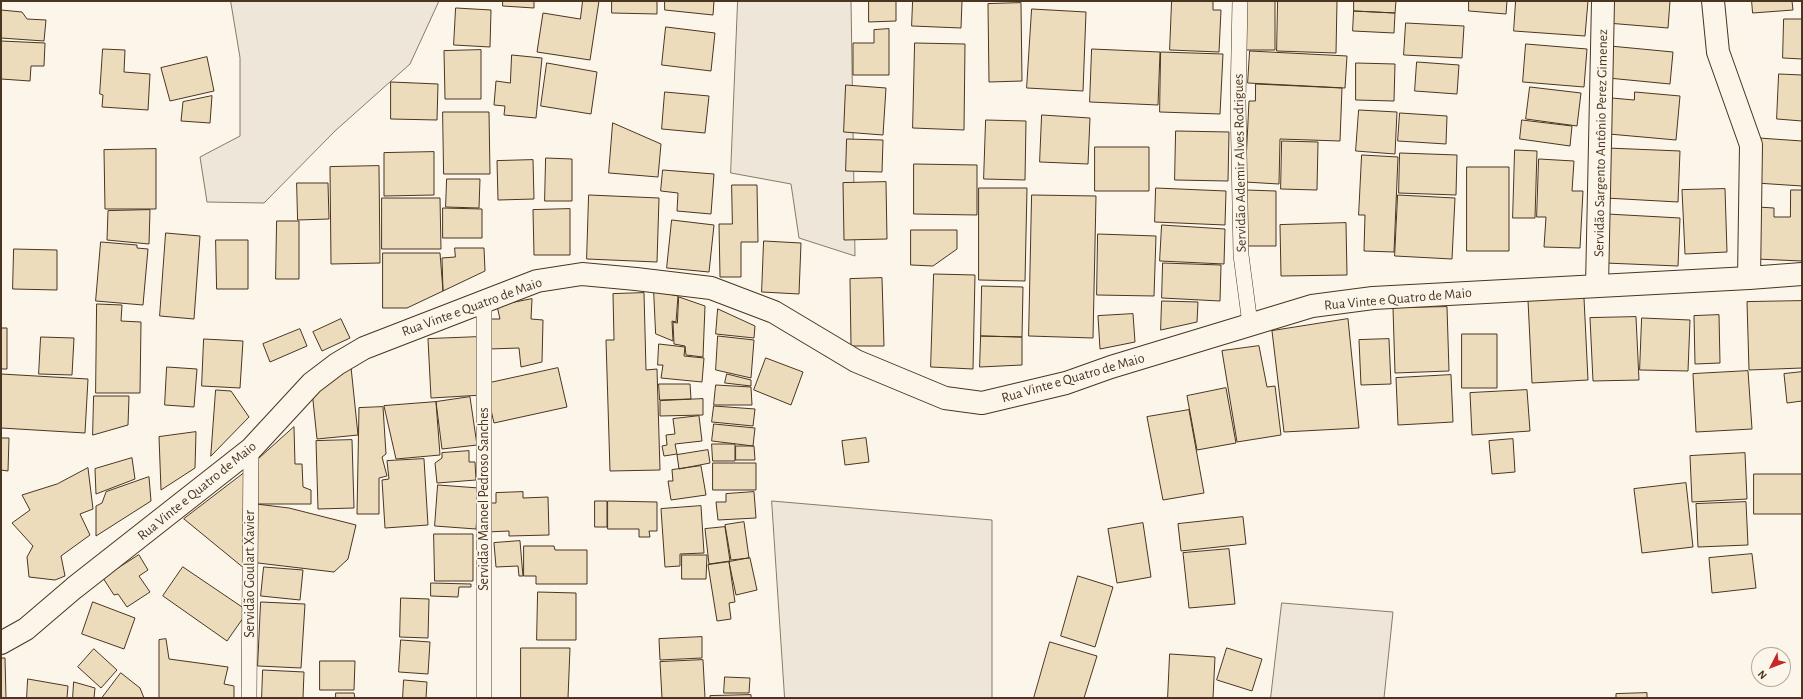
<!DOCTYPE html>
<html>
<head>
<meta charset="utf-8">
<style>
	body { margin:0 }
	#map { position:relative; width:1803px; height:699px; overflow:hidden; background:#fbf6e9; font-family:"Alegreya Sans",sans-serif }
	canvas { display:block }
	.frame { position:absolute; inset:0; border:2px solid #4a3520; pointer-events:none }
	.north { position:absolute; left:1751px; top:647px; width:40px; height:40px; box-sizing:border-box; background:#fbf6e9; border:1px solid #b4a999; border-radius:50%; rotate:228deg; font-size:11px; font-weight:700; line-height:16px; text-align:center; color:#4a3520 }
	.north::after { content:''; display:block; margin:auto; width:14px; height:18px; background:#c62828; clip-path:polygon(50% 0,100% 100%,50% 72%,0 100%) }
</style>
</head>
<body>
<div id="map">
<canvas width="1803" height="699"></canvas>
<div class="frame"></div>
<div class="north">N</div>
</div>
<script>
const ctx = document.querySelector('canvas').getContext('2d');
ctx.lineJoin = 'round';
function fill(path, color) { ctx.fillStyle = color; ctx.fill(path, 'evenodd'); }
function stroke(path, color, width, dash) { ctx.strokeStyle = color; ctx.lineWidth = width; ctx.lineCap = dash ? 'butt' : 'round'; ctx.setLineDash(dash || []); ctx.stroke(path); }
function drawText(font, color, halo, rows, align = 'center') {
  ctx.font = font + ' "Alegreya Sans",sans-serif'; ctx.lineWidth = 3; ctx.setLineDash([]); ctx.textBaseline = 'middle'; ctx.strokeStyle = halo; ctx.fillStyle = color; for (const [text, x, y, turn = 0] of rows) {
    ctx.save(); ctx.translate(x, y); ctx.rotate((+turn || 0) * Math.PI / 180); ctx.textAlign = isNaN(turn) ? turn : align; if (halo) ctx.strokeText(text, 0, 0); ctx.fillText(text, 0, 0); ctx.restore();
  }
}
const green = new Path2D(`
	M231 1H439L410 64 335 131 264 203 207 202 200 157 240 136V58Z
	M738 1H851L855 256 799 238 791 184 731 173Z
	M772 501 992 520V698H785Z
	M1282 603 1393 612 1384 698H1271Z`);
fill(green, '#ede6d9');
stroke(green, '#887966', 1);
const building = new Path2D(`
	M503 1H534V8L503 6Z
	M583 1H599L590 60 537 52 543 13 580 19Z
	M612 1H657V14L612 13Z
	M665 1H714L713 15 665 10Z
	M869 1H896V21L869 22Z
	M913 1H962L961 28 912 26Z
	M1172 1H1213V10H1221L1219 52 1170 50Z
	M1245 1H1275V50H1244Z
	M1278 1H1337L1336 53 1277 51Z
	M1354 1H1396L1395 13 1354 11Z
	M1469 1H1507L1506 14 1469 11Z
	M1516 1H1588L1585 36 1514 31Z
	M1609 1H1670L1668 28 1607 23Z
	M1752 1H1792L1793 10 1753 13Z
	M1021 3 1022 81 989 82 988 4Z
	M456 8 491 10 490 47 454 45Z
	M1032 9 1086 12 1083 91 1027 88Z
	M1 10 22 12 27 19 46 20 44 41 1 38Z
	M1354 11 1395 13 1394 33 1353 31Z
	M1784 19H1802V59L1783 58Z
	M1406 23 1464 26 1462 58 1404 55Z
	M666 27 715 33 711 71 662 65Z
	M889 29V75H853V43H874V30Z
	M1 41 45 43 44 66H31L30 81 1 79Z
	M915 43 965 44 964 130 913 128Z
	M1526 44 1587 49 1584 87 1523 82Z
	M1610 46 1673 52 1670 84 1608 78Z
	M103 49 125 50 124 72 150 74 148 110 102 107 103 95 100 94Z
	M1092 49 1160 52 1158 105 1090 102Z
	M481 50V99H445L444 51Z
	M1250 51 1347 56 1345 88 1248 83Z
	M1161 52 1223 54 1220 114 1160 112Z
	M512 55 542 58 536 118 504 115 505 106 494 105 496 81 510 83Z
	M207 57 214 91 170 101 161 68Z
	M1417 62 1459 65 1457 94 1415 91Z
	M547 63 597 72 591 114 541 106Z
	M1356 63 1395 64 1394 101 1356 100Z
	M1779 74 1802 75V121L1777 119Z
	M391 82 438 84 437 120 391 119Z
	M1256 84 1342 88 1340 141 1280 139 1279 184 1245 182 1249 101H1255Z
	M846 85 886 88 883 135 844 132Z
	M1530 87 1581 93 1577 126 1526 119Z
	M665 92 709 96 705 133 662 129Z
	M1635 92 1680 96 1676 140 1609 134 1612 98 1634 100Z
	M212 96 210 123 181 121 183 102Z
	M1359 110 1397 112 1395 154 1356 151Z
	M443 112H489L490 174H444Z
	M1400 113 1447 116 1446 144 1398 141Z
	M1042 115 1090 118 1088 164 1040 162Z
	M986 120 1026 121 1025 180 984 179Z
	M1522 120 1572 126 1570 146 1520 139Z
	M613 123 661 144 658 177 609 173Z
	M1176 131 1229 132 1228 181 1175 180Z
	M1759 138 1802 141V186L1756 183Z
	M847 139 883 140 882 172 846 171Z
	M1282 141 1318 142 1317 190 1281 189Z
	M1095 147H1149V191H1095Z
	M1607 148 1680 151 1678 202 1605 198Z
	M156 149V209H105L104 150Z
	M1515 150 1537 151 1535 218H1513Z
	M434 152V195L384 196V153Z
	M1400 153 1457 155 1456 195 1399 193Z
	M1362 155 1398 157 1394 252 1364 251 1365 215H1359Z
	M546 158 572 159V201H545Z
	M1539 159 1574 161 1572 191H1583L1580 248 1544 247 1546 217H1537Z
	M533 160 534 199 498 200 497 161Z
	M914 164 977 165V215L914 214Z
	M379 166 380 263 331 264 330 167Z
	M1467 167H1509V251H1467Z
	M663 170 714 174 711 214 677 211 678 193 661 191Z
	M447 179H480L479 208 446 207Z
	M886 182 887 239 844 240 843 183Z
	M297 183H328L329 219 298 220Z
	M732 185H757L758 242H741V277H720L719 224H732Z
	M979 188H1027L1025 281 979 280Z
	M1156 188 1226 191 1225 225 1155 222Z
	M1725 189 1727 252 1685 254 1682 190Z
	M1246 190 1276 191V246H1245Z
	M1791 190H1802V261L1756 259 1758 207 1774 208V217H1790Z
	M589 195 659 198 657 262 587 259Z
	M1032 195 1096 196 1093 338 1029 336Z
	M1398 195 1455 198 1452 259 1395 256Z
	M382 198H440L441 249H382Z
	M443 208 482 209V238H443Z
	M570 209V255H534L533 210Z
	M150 210 149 244 107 240 108 211Z
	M1607 214 1680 218 1678 266 1605 263Z
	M672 220 714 225 709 272 667 268Z
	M277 221H299V279H276Z
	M1346 223 1347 275 1281 276 1280 225Z
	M1162 225 1225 229 1224 264 1160 261Z
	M911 230H957V249L933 266 911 265Z
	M166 233 200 236 194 319 160 316Z
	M1098 234 1156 236 1154 296 1097 295Z
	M216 240H248V289H217Z
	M764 241 801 243 799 294 762 292Z
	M101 242 137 245V248L148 249 143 305 96 301Z
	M455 248H484L485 271 443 291 442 258 455 257Z
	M14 249 57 250V290L13 289Z
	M383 253H440L443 291 407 308H383Z
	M1163 263 1221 265 1220 301 1162 298Z
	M934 274 975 275 973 369 931 367Z
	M882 278 884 346H851L850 279Z
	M982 286 1023 287 1022 337 981 336Z
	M654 291 678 296 676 322 672 321 673 341 656 334Z
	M644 293 646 370 657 369 660 470 610 471 606 340H614L613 294Z
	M679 297 705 306 703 357 686 355 685 346 674 344 673 322 677 323Z
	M1584 298 1588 380 1532 383 1528 300Z
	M532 299 531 319 543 320 542 362 521 367 519 348 489 349V319H500L497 306Z
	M1162 301 1198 302 1197 322 1161 330Z
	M1802 301V368L1749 370 1747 302Z
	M97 304 122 305 121 321 141 322 140 393H96Z
	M1447 307 1449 371 1395 373 1393 308Z
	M718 309 755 326 754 338 716 334Z
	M1133 314 1135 342 1100 349 1098 316Z
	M1719 315 1720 363 1695 364 1694 316Z
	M1636 317 1639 380 1593 381 1590 318Z
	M1642 318 1690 320 1688 371 1640 370Z
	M341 319 350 338 322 351 313 332Z
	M1348 319 1359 428 1284 432 1272 331Z
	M1 328H7V369H1Z
	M300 329 307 346 270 362 263 344Z
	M1462 334H1497V388H1462Z
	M718 336 754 340 751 378 716 370Z
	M981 336 1022 337V365L980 367Z
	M41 337 74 338 72 375 39 374Z
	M479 337 483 395 431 398 428 339Z
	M204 339 243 341 240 388 202 386Z
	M1389 339 1391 384 1361 385 1359 340Z
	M659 344 685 347 684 356 704 358 702 382 661 378 663 365H658Z
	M1259 346 1267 387 1275 386 1281 435 1237 442 1222 351Z
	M766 358 803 372 791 405 754 390Z
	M167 367 197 369 194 407 165 405Z
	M351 367 358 435 317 439 312 391Z
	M558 368 567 407 494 423 485 384Z
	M1748 371 1752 429 1696 432 1693 374Z
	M1802 372V401L1787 403 1784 374Z
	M1 374 88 379 85 433 1 428Z
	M727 374 751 380V386L725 383Z
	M1451 375 1453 422 1398 425 1396 378Z
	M659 384H690L691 399 660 400Z
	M716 385 751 387 752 405H714Z
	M1226 388 1236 443 1197 450 1187 396Z
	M216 390 231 391 249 417 211 456Z
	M1527 390 1530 431 1472 435 1470 393Z
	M94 396H129L128 425 93 435Z
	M470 397 477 445 442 449 436 402Z
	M703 399V415L660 416V401Z
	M436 402 440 455 396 459 384 406Z
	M714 406 755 409 753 426 712 422Z
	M383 407 386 454 382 457 387 476 379 478V514H357L359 408Z
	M1189 410 1204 493 1163 500 1147 417Z
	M699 416 702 441 675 444 677 454 664 456 662 446 667 445 666 435 675 434 673 419Z
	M714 424 755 428 753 446 712 441Z
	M294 427 295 464H302L303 487 311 490V504H256L254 463Z
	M196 432 195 468 161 490 159 437Z
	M1 438H9L8 471 1 470Z
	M866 438 869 462 845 465 842 441Z
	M1513 439 1515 472 1492 474 1489 441Z
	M352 440 354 508 318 509 316 441Z
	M712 444H735V461H713Z
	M736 446H754L755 460H736Z
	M708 450 710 463 679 469 677 455Z
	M469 451V462H475L476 480 437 483 435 463 442 458V453Z
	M1745 453 1747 499 1692 502 1690 456Z
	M132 458 135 479 96 494 95 469Z
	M424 459 428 525 385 528 382 480 389 479 387 461Z
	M713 463H756V490H713Z
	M701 466 706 495 671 500 668 481H673L672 470Z
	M88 468 93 509 80 514 90 535 61 556 65 576 55 580 29 577 27 557 33 546 12 523 30 510 22 495 57 484Z
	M244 473 245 569 184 519Z
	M1754 474H1802V514H1754Z
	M149 477 151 501 96 536V506L102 503 106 492Z
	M1686 483 1693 547 1642 553 1634 489Z
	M438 485 479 488 476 529 435 526Z
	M523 492V498L548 497 549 535 509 536V531L487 532V503H496V493Z
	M754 492 756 518 718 520 716 502H726V494Z
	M595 501H607V527H595Z
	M608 501 657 502V531H649L650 537H639V529H608Z
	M1746 502 1748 545 1698 547 1696 504Z
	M256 504 289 508 356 525 348 559 334 572 258 563Z
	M701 506 704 553 680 554V566L665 567 661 509Z
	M1243 517 1246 544 1181 551 1178 524Z
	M744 522 749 558 731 560 725 525Z
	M1143 523 1151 577 1117 583 1108 529Z
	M725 527 730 561 709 564 705 529Z
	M434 534H473V581H435Z
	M520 541 523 576H519L518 566 496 567 494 543Z
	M524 546H554L555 550H587V584H536V576H524Z
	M1229 549 1235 604 1189 608 1183 553Z
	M1752 554 1756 588 1712 593 1709 558Z
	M139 555 148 570 139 576 150 592 127 607 118 594 114 595 103 578Z
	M682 555H707L706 579H682Z
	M750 558 757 590 736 595 729 562Z
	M729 562 735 602 729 603 731 619 717 621 708 565Z
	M183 567 248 611 227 641 163 596Z
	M264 567 303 570 300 600 261 596Z
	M1078 576 1113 587 1095 647 1061 636Z
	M431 583 471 584V587H459L458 597 431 596Z
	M538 592 576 593V640H537Z
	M401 598 429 599 428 638 400 637Z
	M93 602 135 618 124 649 82 634Z
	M261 602 305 604 301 668 258 666Z
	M702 637V658L660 660 659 639Z
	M166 639 169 659 228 667 224 684 234 686V698H159V640Z
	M401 640 430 642 428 674 399 672Z
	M1050 642 1097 656 1084 698H1034Z
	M521 648H570L568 698H521Z
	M1227 648 1262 659 1252 691 1217 680Z
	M94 649 117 670 101 688 78 667Z
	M1170 654 1215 657 1213 698H1168Z
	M1 658H5L6 698H1Z
	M703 660 705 698H662L660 662Z
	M320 661H355L354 690H320Z
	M263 670 304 672 303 698H262Z
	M121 673 140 688 144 698H102Z
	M725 677 750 678 749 693H724Z
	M28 679 68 686 67 698H27Z
	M404 680 427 682 426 698H403Z
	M74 682 95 688 94 698H73Z
	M336 693H354L355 698H336Z
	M1647 693V698H1616V694Z
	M751 695V698H710V696Z`);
fill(building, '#ecdcbc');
stroke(building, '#4a3520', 1);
const service = new Path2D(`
	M1240 1 1238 101 1241 255 1250 324
	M249 698 251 449
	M484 698V301`);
const minor = new Path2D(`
	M1713 1 1718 52 1751 145 1749 278
	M1597 286 1603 1`);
const tertiary = new Path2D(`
	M1 643 26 629 74 588 251 449 312 383 337 364 364 348 537 281 582 274 636 279 711 288 774 312 856 361 945 398 982 403 1066 383 1111 367 1312 306 1373 298 1749 278 1802 274`);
stroke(service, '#4a3520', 16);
stroke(minor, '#4a3520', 24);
stroke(tertiary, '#4a3520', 24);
stroke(service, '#fbf6e9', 15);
stroke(minor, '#fbf6e9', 22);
stroke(tertiary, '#fbf6e9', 22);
drawText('14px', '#4a3520', '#fbf6e9', [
	["Servidão Sargento Antônio Perez Gimenez",1601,143,-89],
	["Servidão Ademir Alves Rodrigues",1240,163,-91],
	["Rua Vinte e Quatro de Maio",1398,299,-5],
	["Rua Vinte e Quatro de Maio",472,307,-20],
	["Rua Vinte e Quatro de Maio",1073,378,-16],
	["Rua Vinte e Quatro de Maio",197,491,-39],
	["Servidão Manoel Pedroso Sanches",484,499,-90],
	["Servidão Goulart Xavier",250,574,-90]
]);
</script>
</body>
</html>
